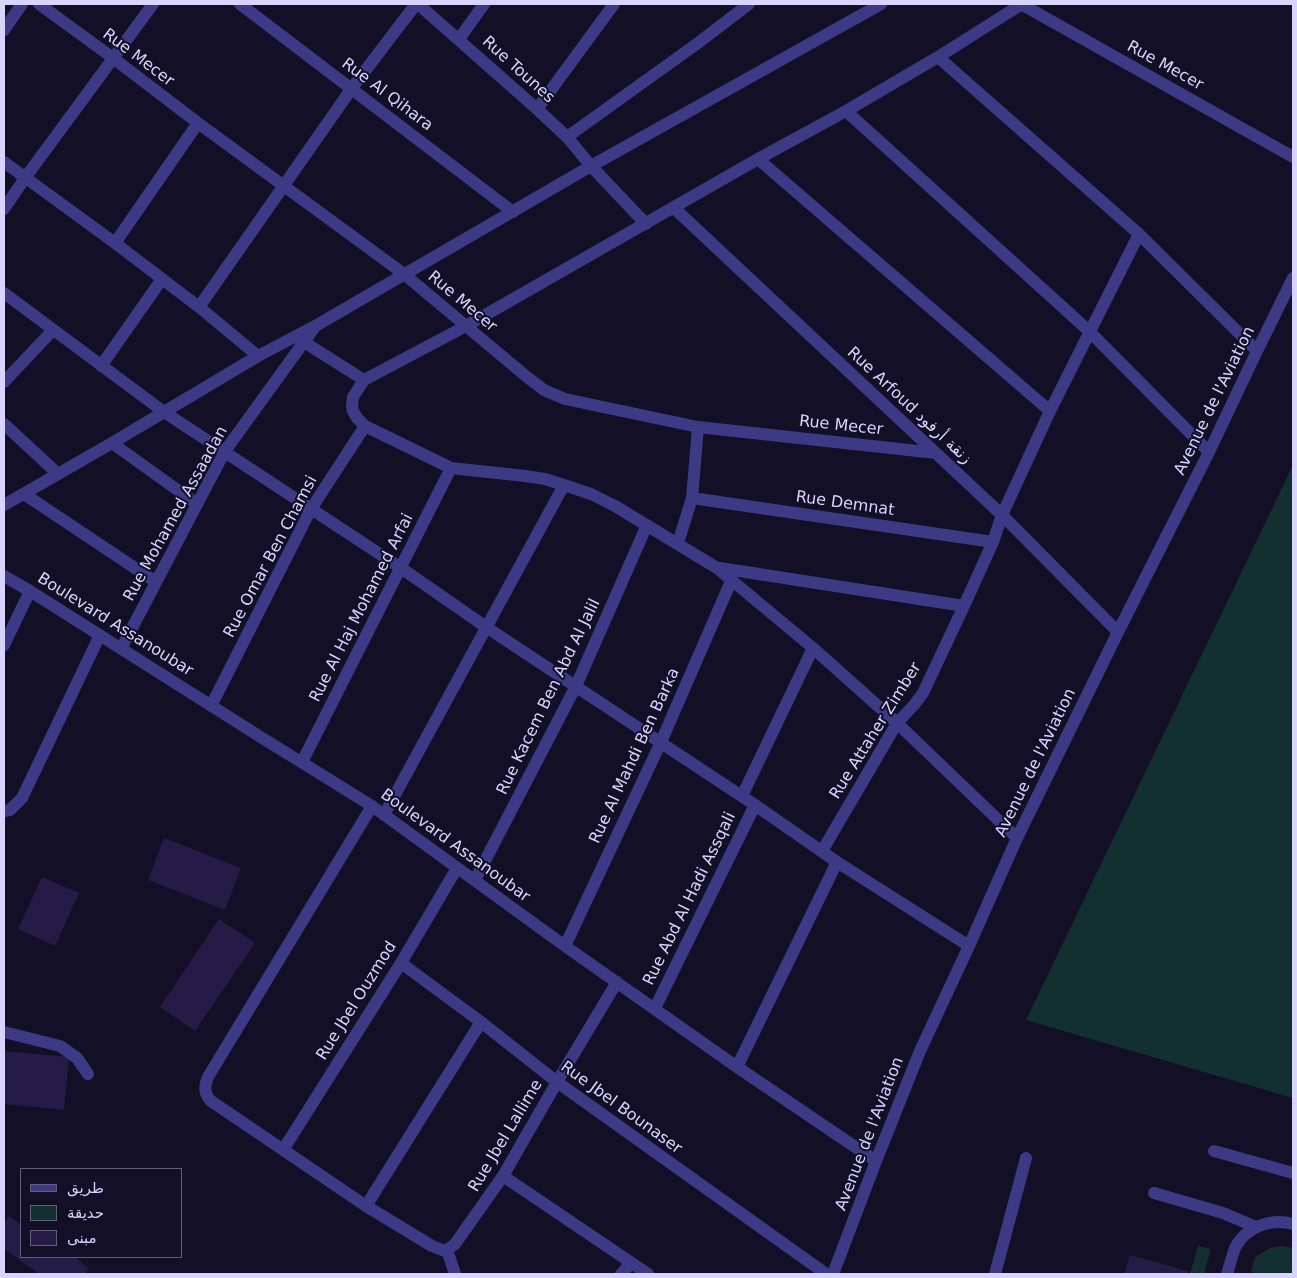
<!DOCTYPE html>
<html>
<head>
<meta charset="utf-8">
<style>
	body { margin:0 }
	#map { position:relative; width:1297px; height:1278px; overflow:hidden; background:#130f26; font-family:"DejaVu Sans","Noto Naskh Arabic",sans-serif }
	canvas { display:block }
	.frame { position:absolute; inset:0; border:5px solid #d9d4ff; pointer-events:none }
	.legend { position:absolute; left:20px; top:1168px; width:162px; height:90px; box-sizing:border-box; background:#130f26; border:1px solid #625e7d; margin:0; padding:6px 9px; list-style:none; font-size:15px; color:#d9d4ff }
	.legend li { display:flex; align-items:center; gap:10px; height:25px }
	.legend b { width:25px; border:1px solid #625e7d }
</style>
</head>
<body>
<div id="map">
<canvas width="1297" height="1278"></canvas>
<div class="frame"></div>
<ul class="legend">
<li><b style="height:6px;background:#3d3a85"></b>طريق</li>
<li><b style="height:14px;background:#12302f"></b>حديقة</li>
<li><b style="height:14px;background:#241b47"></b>مبنى</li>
</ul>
</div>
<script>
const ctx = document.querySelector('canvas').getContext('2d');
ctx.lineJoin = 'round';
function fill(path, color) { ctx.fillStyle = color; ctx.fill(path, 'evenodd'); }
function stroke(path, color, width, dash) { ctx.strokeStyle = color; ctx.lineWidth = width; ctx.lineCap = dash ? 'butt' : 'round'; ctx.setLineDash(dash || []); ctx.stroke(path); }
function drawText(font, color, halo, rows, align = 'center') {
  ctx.font = font + ' "DejaVu Sans","Noto Naskh Arabic",sans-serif'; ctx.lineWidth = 4; ctx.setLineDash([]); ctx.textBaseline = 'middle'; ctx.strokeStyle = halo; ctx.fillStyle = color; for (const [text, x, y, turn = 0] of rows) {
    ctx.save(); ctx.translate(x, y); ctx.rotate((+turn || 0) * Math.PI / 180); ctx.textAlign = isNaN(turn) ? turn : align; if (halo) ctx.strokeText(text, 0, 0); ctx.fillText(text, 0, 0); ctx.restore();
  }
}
fill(new Path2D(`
	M1293 465V1098L1026 1020Z
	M1198 1246 1211 1249 1204 1274H1190Z
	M1281 1246 1293 1248V1274H1260L1251 1272 1255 1257 1270 1248Z`), '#12302f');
fill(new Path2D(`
	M164 838 241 868 225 910 148 880Z
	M42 877 79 893 55 946 18 929Z
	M219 919 255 943 195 1031 160 1007Z
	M4 1051 69 1057 64 1110 4 1104Z
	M9 1216 21 1225V1257H74L89 1268 85 1274H39L4 1249V1223Z
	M1130 1255 1188 1271 1187 1274H1124Z`), '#241b47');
stroke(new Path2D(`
	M39 4 113 58 198 123 404 274 527 377 544 390 565 399 698 427 936 453
	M240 4 513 212
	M418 4 537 109 567 137 591 166 646 224
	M1021 4 1293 157
	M4 30 22 4
	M459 39 484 4
	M938 57 1139 234 1257 351
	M537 109 614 4
	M846 111 1089 331 1209 452
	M567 137 698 43 749 4
	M758 159 1050 411
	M4 162 115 243 199 307 258 356
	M674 208 1002 515 1118 632
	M4 209 25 178 153 4
	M115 243 198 123
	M4 293 164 412 401 568 486 627 755 805 837 862 969 946
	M199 307 352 88 416 4
	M304 342 364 380
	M101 366 162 279
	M4 382 53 330
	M4 424 58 474
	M112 443 197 504
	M24 494 156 582
	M692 498 993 542
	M4 505 112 443 258 356 317 325 591 166 881 4
	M678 543 692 498 698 427
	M720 568 964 606
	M4 576 30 591 259 736 372 806 565 946 737 1067 876 1161
	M4 645 30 591
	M121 649 225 451 314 328
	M211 706 311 509 365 426
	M302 762 451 468
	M742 796 813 648
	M372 806 208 1077C204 1086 204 1094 211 1101L366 1206 432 1246 442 1250H447
	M4 811 10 810 22 798 100 635
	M384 815 564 485
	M1017 838 897 723 813 648 717 568 615 506 591 494 564 485 545 479 525 476 451 468 365 426 357 418 353 411 352 406 353 397 364 380 466 326 758 159 846 111 938 57 1022 4
	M822 851 897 723 914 705 923 693 964 606 993 542 1002 515 1050 411 1139 234
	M475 880 576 686 647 525
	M565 946 661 742 732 579
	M401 963 481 1022 557 1082 826 1274
	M655 1008 755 805
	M4 1032 60 1046 77 1058 88 1074
	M737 1067 837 862
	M283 1150 401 963 457 868
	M1214 1151 1293 1173
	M503 1176 648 1274
	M1154 1193 1223 1213 1256 1227
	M366 1206 481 1022
	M447 1250 455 1244 503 1176 557 1082 617 982
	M447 1250 455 1274
	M621 1274 631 1263
	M833 1274 876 1161 920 1051 969 946 1017 838 1118 632 1209 452 1257 351 1293 278
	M995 1274 1026 1158
	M1227 1274C1230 1265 1232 1256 1235 1248 1246 1226 1272 1218 1293 1224`), '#3d3a85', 12);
drawText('16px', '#d9d4ff', '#130f26', [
	["Rue Mecer",138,58,37],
	["Rue Mecer",1165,66,29],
	["Rue Tounes",518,70,42],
	["Rue Al Qihara",387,95,37],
	["Rue Mecer",462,302,40],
	["Avenue de l'Aviation",1215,401,-64],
	["Rue Arfoud زنقة أرفود",909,406,43],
	["Rue Mecer",841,426,6],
	["Rue Demnat",845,504,8],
	["Rue Mohamed Assaadan",176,514,-61],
	["Rue Omar Ben Chamsi",271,557,-62],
	["Rue Al Haj Mohamed Arfai",362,608,-63],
	["Boulevard Assanoubar",115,625,32],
	["Rue Kacem Ben Abd Al Jalil",549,697,-64],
	["Rue Attaher Zimber",876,731,-58],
	["Rue Al Mahdi Ben Barka",635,756,-65],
	["Avenue de l'Aviation",1036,763,-64],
	["Boulevard Assanoubar",455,846,36],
	["Rue Abd Al Hadi Assqali",690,899,-64],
	["Rue Jbel Ouzmod",357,1001,-58],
	["Rue Jbel Bounaser",621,1108,36],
	["Avenue de l'Aviation",870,1134,-69],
	["Rue Jbel Lallime",506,1136,-59]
]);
</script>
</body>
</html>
